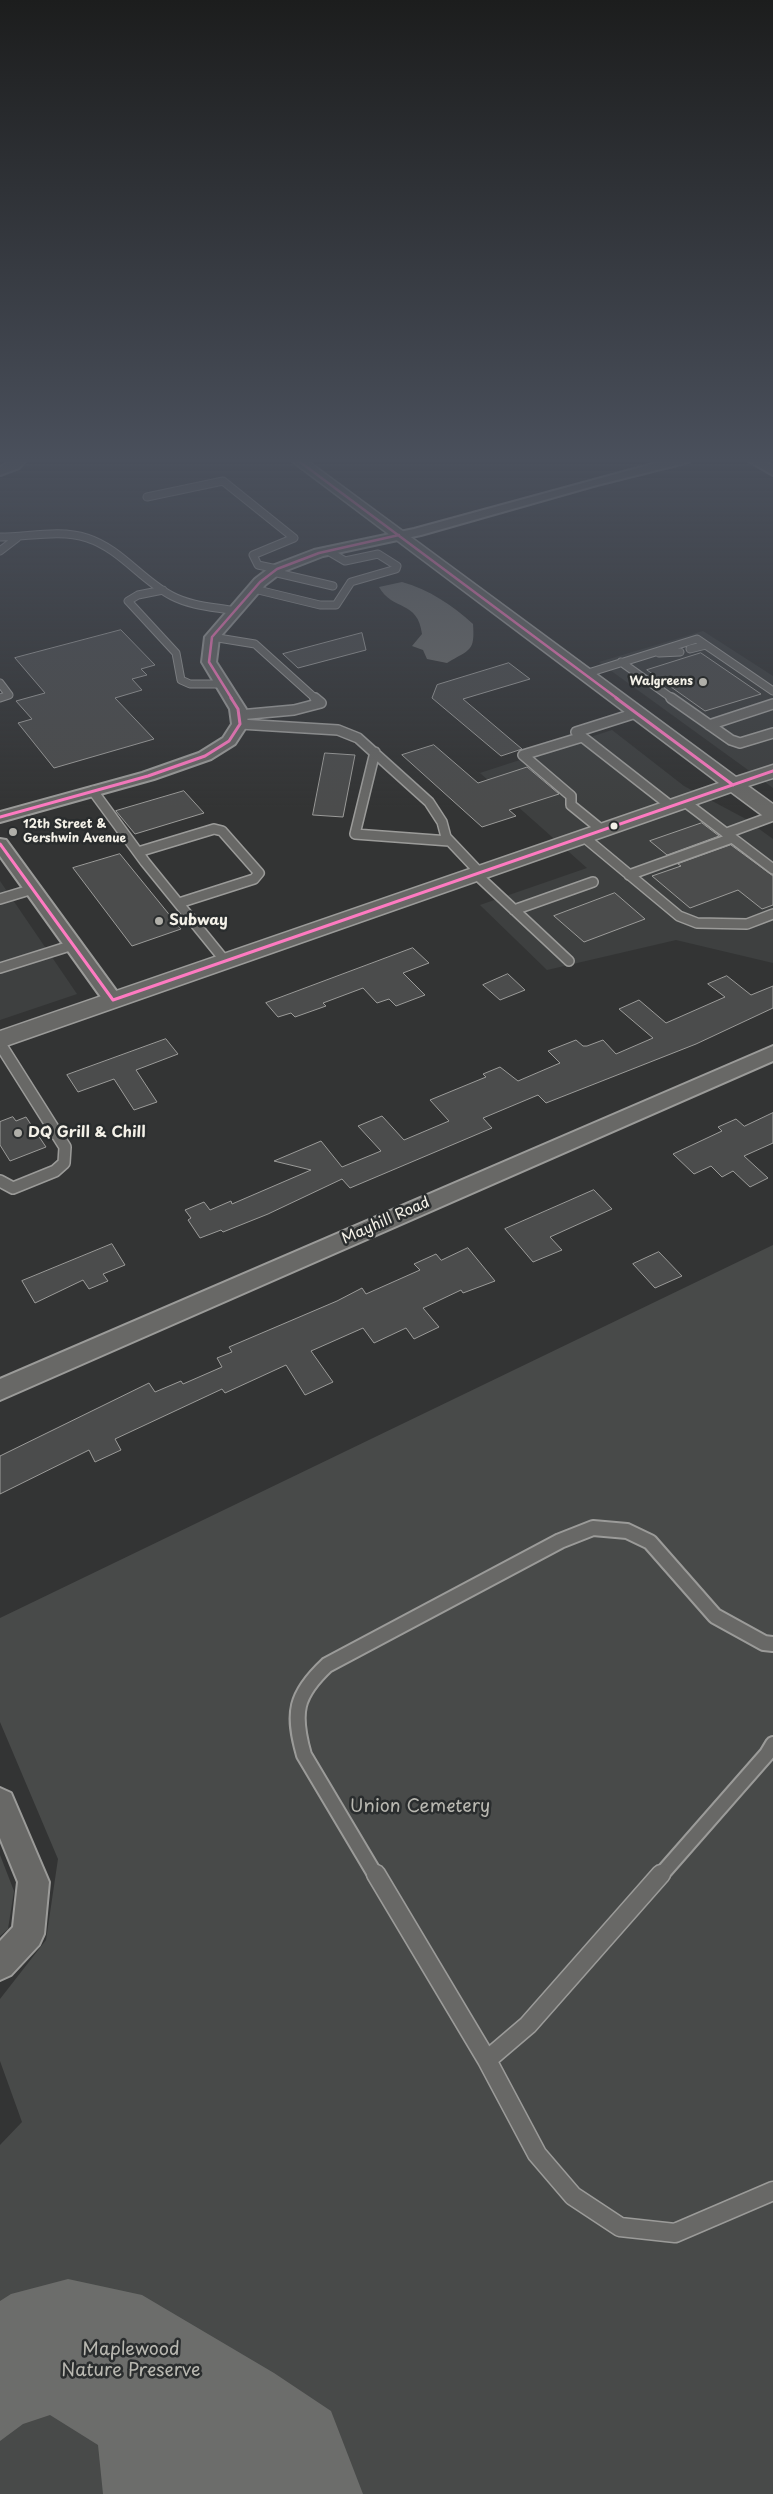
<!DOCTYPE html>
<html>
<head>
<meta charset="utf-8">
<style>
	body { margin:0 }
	canvas { display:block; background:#333434 }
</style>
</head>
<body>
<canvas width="773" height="2494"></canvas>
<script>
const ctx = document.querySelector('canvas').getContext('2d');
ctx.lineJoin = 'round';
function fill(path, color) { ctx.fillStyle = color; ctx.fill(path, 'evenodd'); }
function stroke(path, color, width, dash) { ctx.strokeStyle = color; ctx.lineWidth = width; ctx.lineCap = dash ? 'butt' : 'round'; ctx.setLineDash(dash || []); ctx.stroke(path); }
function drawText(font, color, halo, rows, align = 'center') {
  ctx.font = font + ' "Playpen Sans",sans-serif'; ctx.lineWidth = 5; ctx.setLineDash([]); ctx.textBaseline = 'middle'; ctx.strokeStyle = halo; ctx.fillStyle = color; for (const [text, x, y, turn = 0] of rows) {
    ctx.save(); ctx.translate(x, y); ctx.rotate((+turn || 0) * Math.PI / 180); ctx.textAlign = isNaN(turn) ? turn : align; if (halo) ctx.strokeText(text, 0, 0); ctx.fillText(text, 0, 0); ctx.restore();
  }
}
fill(new Path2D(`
	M703 631 773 676V788L599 662Z
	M612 730 684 786 744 818 773 839V963L676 940 547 970 480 905 587 868 480 773Z
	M0 881 77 994 0 1020Z`), '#3e4040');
fill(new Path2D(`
	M773 1245V2494H0V2145L22 2122 0 2061V1999L46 1940 58 1859 0 1722V1618Z
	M0 1855 14 1891 8 1929 0 1936Z`), '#484a49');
fill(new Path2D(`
	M402 582C430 590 452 605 473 624 475 652 470 649 447 663L427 659 423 650 412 646 422 634C418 600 392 611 379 587Z
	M68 2279 142 2295 274 2373 331 2411 363 2494H103L98 2445 50 2415 23 2424 0 2441V2301L11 2294Z`), '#6c6d6b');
const building = new Path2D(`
	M121 630 155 665 141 669 147 675 132 679 142 690 115 698 154 739 54 768 18 723 32 719 16 701 45 693 15 658Z
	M362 633 366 650 298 668 283 654Z
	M701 653 761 694 705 711 647 670Z
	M509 663 530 679 463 699 522 749 501 756 432 698 437 685Z
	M434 745 478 783 527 767 559 794 509 810 516 816 482 827 402 755Z
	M325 753 355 755 343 817 313 815Z
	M184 791 204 813 135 834 116 811Z
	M702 823 719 836 667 855 650 841Z
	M731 845 773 876V905L762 909 738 890 690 908 652 876 681 866 678 864Z
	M120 854 181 929 132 946 73 868Z
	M615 893 645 919 584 942 554 916Z
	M413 948 429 963 403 973 425 995 396 1006 389 999 377 1003 363 988 323 1003 326 1006 295 1017 291 1013 278 1017 266 1003Z
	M508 974 525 990 500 1000 483 985Z
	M727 976 751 995 773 986V1008L696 1044 546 1103 538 1095 483 1118 492 1128 350 1188 342 1179 268 1214 223 1232 221 1230 200 1238 188 1220 191 1218 185 1210 204 1202 210 1210 231 1201 232 1204 311 1170 274 1161 321 1141 342 1167 381 1151 358 1126 382 1116 404 1140 449 1121 430 1100 486 1077 483 1074 500 1067 518 1081 560 1063 548 1051 576 1040 583 1046H587L603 1040 616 1054 653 1038 619 1009 639 1000 666 1023 725 997 708 984Z
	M166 1039 178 1054 136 1070 157 1102 134 1110 114 1079 78 1092 67 1075Z
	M773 1113V1143L744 1156 768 1178 750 1187 733 1171 722 1177 711 1166 694 1174 673 1154 722 1131 718 1127 736 1119 744 1126Z
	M13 1117 16 1121 26 1117 46 1147 10 1161 0 1145V1122Z
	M594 1190 612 1209 550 1237 562 1250 533 1262 505 1229Z
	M112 1244 125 1265 103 1274 108 1281 89 1289 83 1280 35 1303 22 1281Z
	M468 1248 495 1281 463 1293 461 1290 423 1308 439 1327 414 1339 406 1328 374 1343 363 1328 311 1351 333 1382 305 1395 286 1365 225 1393 222 1389 115 1439 121 1450 95 1462 89 1450 0 1494V1456L149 1383 155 1392 181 1381 183 1384 222 1367 217 1358 232 1352 229 1347 337 1301 362 1288 366 1294 420 1270 414 1264 436 1254 441 1260Z
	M659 1252 682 1276 655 1288 633 1264Z`);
fill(building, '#4b4c4c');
stroke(building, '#9b9b99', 1);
const laneFar4 = new Path2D(`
	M147 497 223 481 294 538 253 555 258 565 277 569
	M0 537C29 537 59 529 87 538 121 549 141 580 172 596 191 606 214 607 235 611
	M0 551 17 538
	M273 572 333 586
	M254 589 320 605H336L351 582 396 569 397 566 378 554 345 561 328 551
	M163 590 138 595 128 601 176 653 181 680 190 684H222
	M212 637 255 644 316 699
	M690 649 706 645
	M659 653 680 652
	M621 662 673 699
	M585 674 697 639 773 691
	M0 683 9 695 0 698`);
const laneFar3 = new Path2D(`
	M671 698 731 740 740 743 773 733
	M636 713 576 732 672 807
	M239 715 294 710 321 703 315 698
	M240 724 338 730 358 738 429 802 442 822 446 837 481 874
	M709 725 773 704
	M582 737 523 755 571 796V805L603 831
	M375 752 355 834 449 841
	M93 791 145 862 226 962
	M685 802 773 869
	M727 833 773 816
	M584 837 679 916 697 923 747 924 773 914
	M138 852 214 829 222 831 259 873 254 879 179 903
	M477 875 569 961
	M629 875 732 838
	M0 899 33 889
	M514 910 593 882
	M0 968 73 945`);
const laneFar2 = new Path2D(`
	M0 1044 65 1147 64 1163 55 1171 13 1188 0 1181`);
const laneFar1 = new Path2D(`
	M376 1876 304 1755C292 1713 295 1695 327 1665L560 1541 593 1528 627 1531 650 1542 715 1616 764 1643 773 1644
	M660 1876 767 1754 773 1744`);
const lane = new Path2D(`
	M376 1874 487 2060 537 2154 573 2196 620 2227 675 2233 773 2191
	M487 2060 528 2025 661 1874`);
const street = new Path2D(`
	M14 459H27L19 468 0 475V467Z
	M671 459H691L689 462 597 485 421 535 323 556 282 572 265 585 219 638 216 662 246 709 248 724 235 744 211 759 154 779 0 822V812L142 773 199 753 223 738 232 724 230 709 202 662 205 637 255 579 272 566 314 550 414 529Z
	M745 459H760L773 466V475Z
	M0 839 6 840 120 996 123 1000 120 1004 113 1006 106 1004 0 856Z
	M773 1046V1061L0 1400V1379Z
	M0 1788 11 1793 49 1882 44 1934 39 1945 11 1975 0 1980V1941L13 1927 18 1882 0 1838Z`);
const secondary = new Path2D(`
	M289 459H305L736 777 773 765V778L748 786 773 804V820L766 818 731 792 0 1048V1031L719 783Z`);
stroke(laneFar4, '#9b9b99', 9);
stroke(laneFar3, '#9b9b99', 12);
stroke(laneFar2, '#9b9b99', 14);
stroke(laneFar1, '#9b9b99', 18);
stroke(lane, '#9b9b99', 21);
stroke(street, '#9b9b99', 4);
stroke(secondary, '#9b9b99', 3);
stroke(laneFar4, '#686866', 7);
stroke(laneFar3, '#686866', 9);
stroke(laneFar2, '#686866', 11);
stroke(laneFar1, '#686866', 14);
stroke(lane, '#686866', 18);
fill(street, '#686866');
fill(secondary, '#686866');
stroke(new Path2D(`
	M296 459 618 699
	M232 699 209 662 212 637 260 582 277 569 319 553 399 535`), '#fe7ac1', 2.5);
stroke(new Path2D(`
	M616 698 733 785
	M0 817 148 776 205 756 229 741 240 724 238 709 231 698
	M0 844 113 1000 773 771`), '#fe7ac1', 3);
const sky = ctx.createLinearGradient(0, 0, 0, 808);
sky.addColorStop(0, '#1c1d1d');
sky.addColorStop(0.57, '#4a505c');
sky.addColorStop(1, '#4a505c00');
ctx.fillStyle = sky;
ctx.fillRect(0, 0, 773, 808);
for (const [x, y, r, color] of [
	[703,682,5,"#b0afa9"],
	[614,826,4.5,"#f4f1e8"],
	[13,832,5,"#b0afa9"],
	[159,921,5,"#b0afa9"],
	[18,1133,5,"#b0afa9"]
]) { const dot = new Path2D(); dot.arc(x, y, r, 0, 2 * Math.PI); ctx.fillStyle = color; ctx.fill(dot); stroke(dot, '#2a2d2e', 2); }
drawText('bold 12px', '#f4f1e8', '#2a2d2e', [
	["Walgreens",693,682],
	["12th Street &",23,825,"left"],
	["Gershwin Avenue",23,839,"left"]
], 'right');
drawText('bold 15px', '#f4f1e8', '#2a2d2e', [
	["Subway",169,921],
	["DQ Grill & Chill",28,1133]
], 'left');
drawText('15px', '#f4f1e8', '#2a2d2e', [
	["Mayhill Road",386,1221,-24]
]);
drawText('18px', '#b9b8b1', '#2a2d2e', [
	["Union Cemetery",420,1807],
	["Maplewood",131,2350],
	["Nature Preserve",131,2371]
]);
</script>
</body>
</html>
